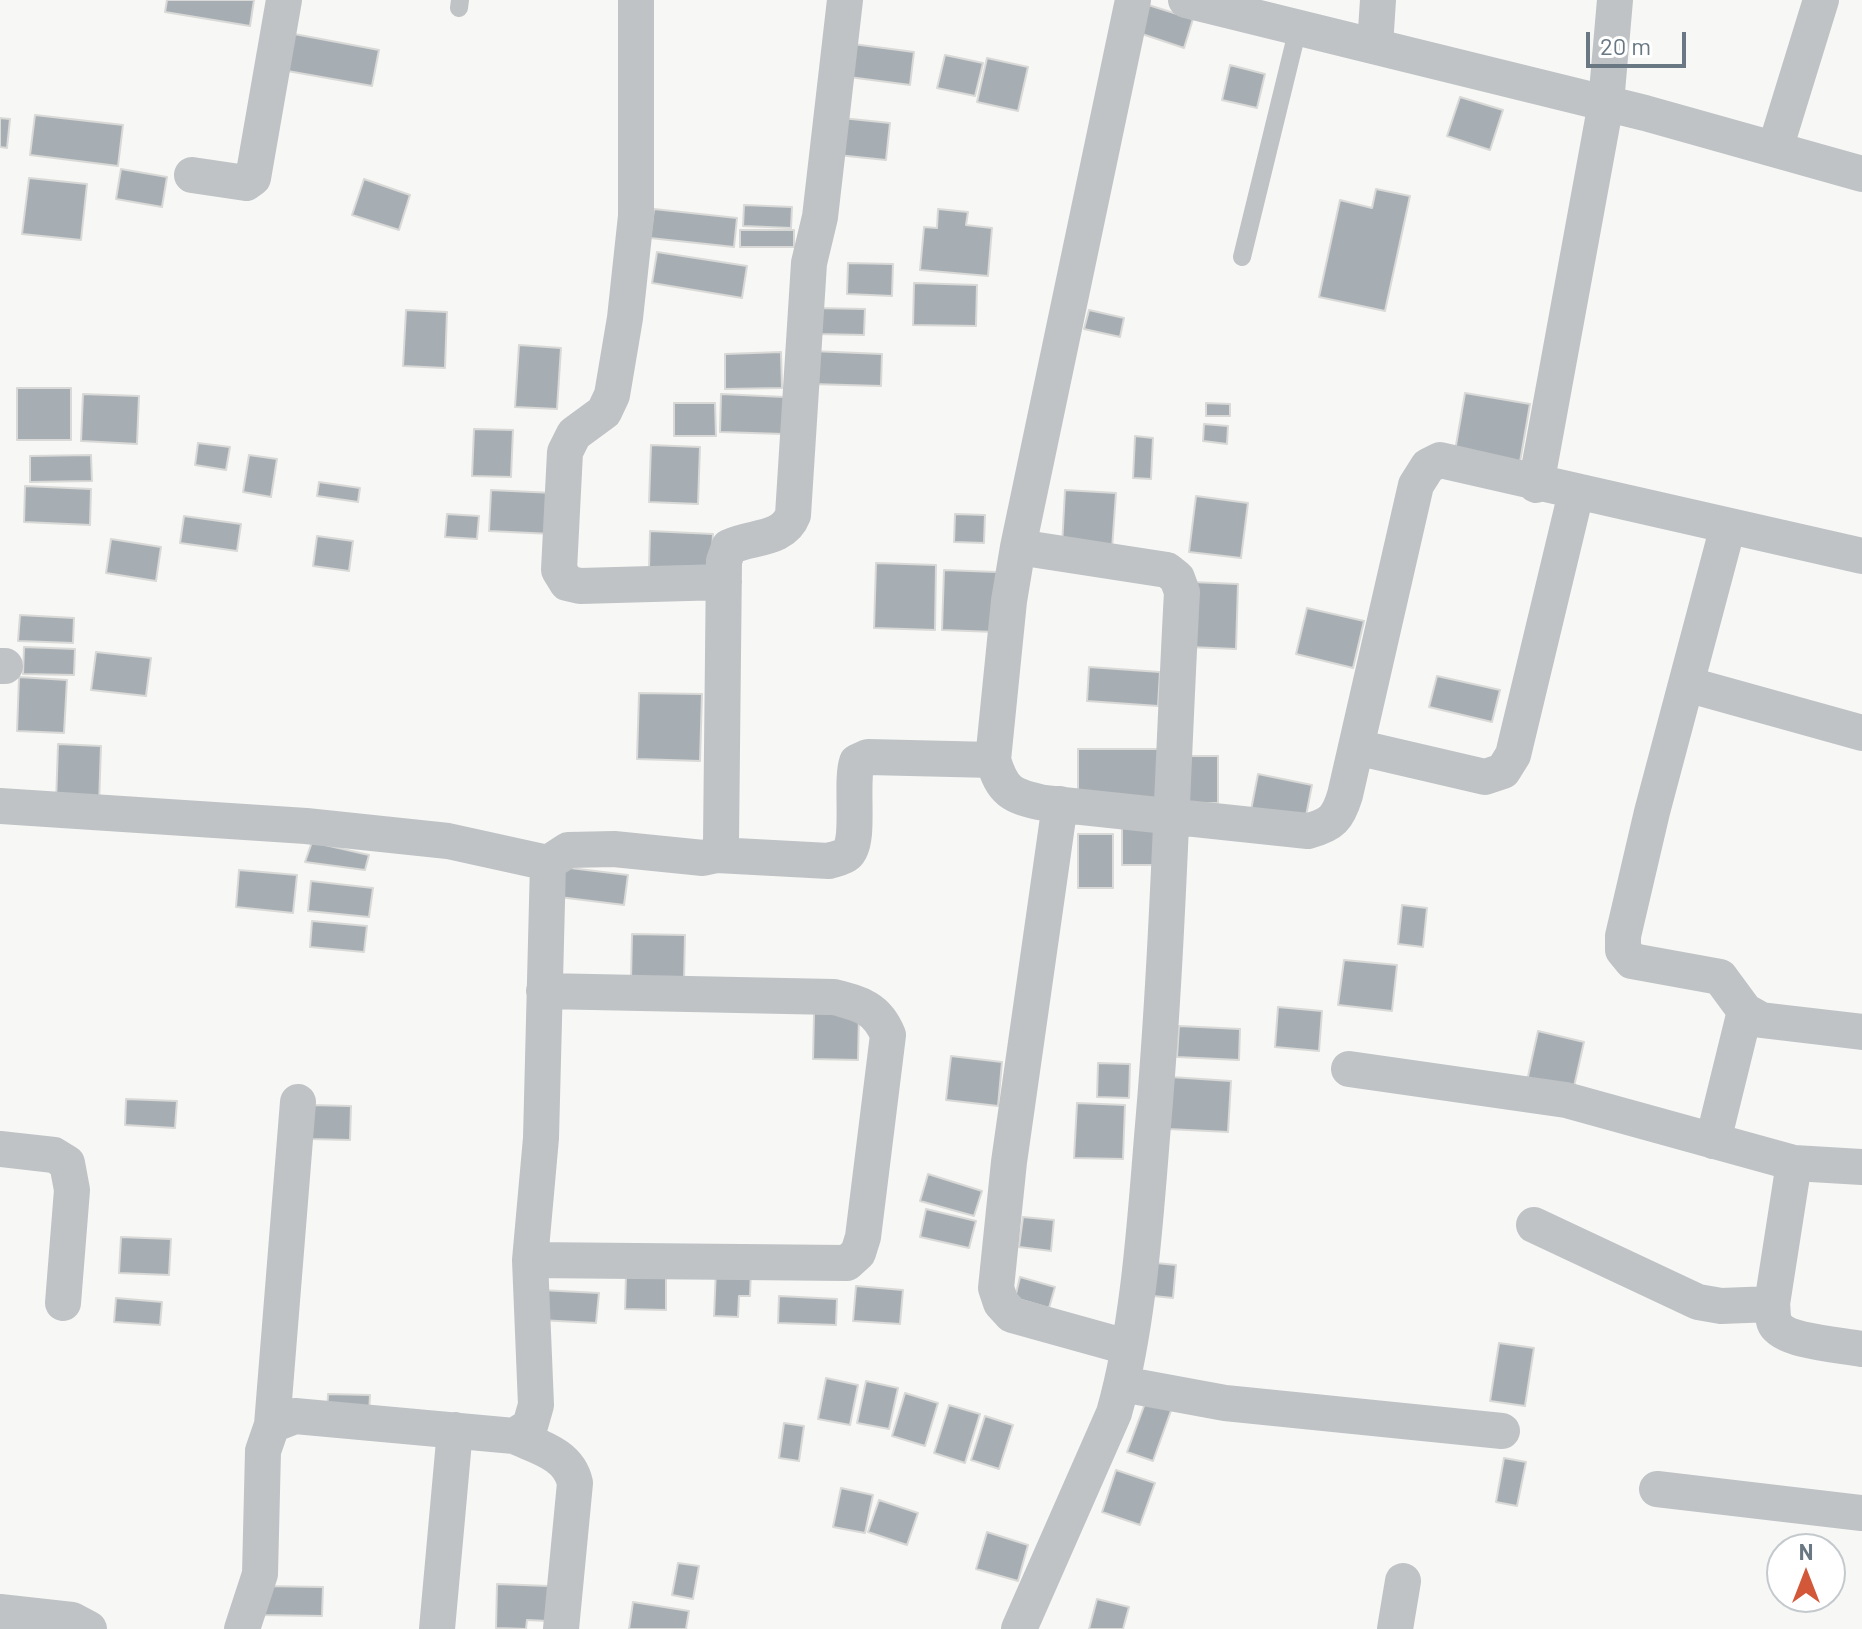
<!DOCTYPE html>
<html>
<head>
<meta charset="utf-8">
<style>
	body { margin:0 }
	#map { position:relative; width:1862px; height:1629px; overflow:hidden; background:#f7f7f5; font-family:Barlow,sans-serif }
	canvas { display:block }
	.north { position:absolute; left:1766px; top:1533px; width:80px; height:80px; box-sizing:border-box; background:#fff; border:2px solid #c3c9cd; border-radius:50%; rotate:0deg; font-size:22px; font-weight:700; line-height:32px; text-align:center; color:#697883 }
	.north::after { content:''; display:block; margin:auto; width:28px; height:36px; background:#d35839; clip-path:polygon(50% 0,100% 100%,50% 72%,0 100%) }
	.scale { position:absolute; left:1586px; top:32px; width:100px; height:36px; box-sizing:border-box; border:4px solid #697883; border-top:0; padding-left:10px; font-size:24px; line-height:28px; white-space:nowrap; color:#697883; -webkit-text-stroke:6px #fff; paint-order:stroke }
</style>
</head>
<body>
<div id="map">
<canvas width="1862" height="1629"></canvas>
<div class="north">N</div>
<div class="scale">20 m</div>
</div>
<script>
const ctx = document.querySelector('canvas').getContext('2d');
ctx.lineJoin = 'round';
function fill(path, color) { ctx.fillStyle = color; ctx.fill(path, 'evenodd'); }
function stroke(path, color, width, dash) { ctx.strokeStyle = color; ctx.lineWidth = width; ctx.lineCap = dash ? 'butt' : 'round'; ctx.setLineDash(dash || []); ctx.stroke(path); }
const building = new Path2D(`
	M167 0H254L250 26 165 12Z
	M1142 3 1193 19 1184 48 1133 31Z
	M289 33 379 50 372 86 282 70Z
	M853 44 914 52 910 85 849 77Z
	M945 55 983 63 975 96 937 88Z
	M987 58 1028 67 1018 111 977 102Z
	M1230 65 1265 74 1257 108 1222 100Z
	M1460 97 1503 110 1490 150 1447 136Z
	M35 115 123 125 118 166 30 155Z
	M832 117 890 123 886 160 828 154Z
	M0 118 10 119 7 148 0 147Z
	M121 169 167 177 162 207 116 199Z
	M29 178 87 184 81 240 22 234Z
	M364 179 410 195 399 230 352 215Z
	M1376 189 1410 196 1385 311 1319 297 1340 200 1372 208Z
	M744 205 792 207 791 228 743 226Z
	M654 209 737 218 734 247 650 238Z
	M938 209 968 212 966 225 992 228 988 276 920 270 924 227 937 228Z
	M740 230H794V247H740Z
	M657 252 747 266 742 298 652 283Z
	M848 263 893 264 892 296 847 294Z
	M914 283 977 285 976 326 913 325Z
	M816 308 865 309 864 335 816 334Z
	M406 310 447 312 445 368 403 366Z
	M1089 310 1124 318 1120 337 1084 329Z
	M519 345 561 348 557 409 515 407Z
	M812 351 882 354 881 386 811 384Z
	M781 352 782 388 725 389V354Z
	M17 388H71V440H17Z
	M1465 393 1530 404 1520 462 1455 451Z
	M83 394 139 396 137 444 81 441Z
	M721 394 785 397 783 434 720 432Z
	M674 403H715L716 436H674Z
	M1206 403 1230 404V416H1206Z
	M1204 424 1228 426 1227 444 1203 441Z
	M474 429 513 430 511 477 472 476Z
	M1135 436 1153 438 1151 479 1133 478Z
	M198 443 230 447 226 470 195 465Z
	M651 445 700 447 698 504 649 502Z
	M91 455 92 481 30 482V456Z
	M249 455 277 459 271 497 243 492Z
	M319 482 360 488 358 502 317 496Z
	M25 486 91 489 90 525 24 522Z
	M491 490 554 493 552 534 489 531Z
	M1065 490 1116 493 1112 549 1062 546Z
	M1196 496 1248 503 1241 558 1189 552Z
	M447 514 479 516 477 539 445 537Z
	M955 514 985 515 984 543 954 542Z
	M184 516 241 524 237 551 180 543Z
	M650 531 713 534 711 570 649 568Z
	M317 536 353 541 349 571 313 566Z
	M111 539 161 547 156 581 106 573Z
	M876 563 936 565 935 630 874 628Z
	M944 570 997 572 995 632 942 630Z
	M1192 582 1238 584 1236 649 1189 647Z
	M1307 608 1364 621 1353 668 1296 654Z
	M20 615 74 618 73 643 18 641Z
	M24 647 75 649 74 675 23 674Z
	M96 652 151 658 146 696 91 690Z
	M1089 667 1160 672 1158 706 1087 701Z
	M1437 676 1500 690 1492 722 1429 707Z
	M19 677 67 680 64 733 17 731Z
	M639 693 702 694 700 761 637 759Z
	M58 744 101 746 99 804 56 803Z
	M1078 749H1160V799H1078Z
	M1180 756H1218V803H1180Z
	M1258 774 1312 785 1305 821 1251 810Z
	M1122 821H1156V865H1122Z
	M1078 834H1113V888H1078Z
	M312 842 369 855 365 870 305 862Z
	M562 867 628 875 624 905 559 897Z
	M239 870 297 875 293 913 236 907Z
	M311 881 373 888 369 917 308 911Z
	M1402 905 1427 908 1423 947 1398 944Z
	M312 921 367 926 364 952 310 947Z
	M632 934 685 935 684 981 631 980Z
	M1344 960 1397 965 1392 1011 1338 1005Z
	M1278 1007 1322 1011 1319 1051 1275 1047Z
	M814 1013 859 1014 858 1060 813 1059Z
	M1179 1026 1240 1029 1239 1060 1177 1057Z
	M1538 1031 1584 1042 1573 1091 1527 1081Z
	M951 1056 1002 1062 998 1106 946 1100Z
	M1098 1063 1130 1064 1129 1098 1097 1097Z
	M1171 1077 1231 1081 1228 1132 1168 1129Z
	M126 1099 177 1101 175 1128 125 1125Z
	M1077 1103 1125 1105 1123 1159 1074 1158Z
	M311 1105 351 1106 350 1140 311 1139Z
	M928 1174 982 1191 974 1216 920 1201Z
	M926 1209 976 1221 969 1248 920 1237Z
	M1023 1217 1054 1220 1051 1251 1019 1247Z
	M121 1237 171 1239 169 1275 119 1273Z
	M1156 1263 1176 1265 1173 1298 1153 1296Z
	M716 1269 751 1271 750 1296H739L738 1317 714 1316Z
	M626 1275H666V1310L625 1309Z
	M1020 1277 1055 1287 1049 1308 1015 1298Z
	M856 1286 903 1290 900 1324 853 1321Z
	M541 1290 599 1293 596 1323 539 1320Z
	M779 1296 837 1299 836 1325 778 1323Z
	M116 1298 162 1302 160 1325 114 1322Z
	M1499 1343 1534 1348 1525 1406 1490 1401Z
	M826 1378 858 1385 850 1425 818 1419Z
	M866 1381 898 1388 889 1429 857 1423Z
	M905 1393 938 1403 925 1446 892 1436Z
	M328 1394 370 1395 369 1414 327 1413Z
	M1147 1398 1172 1408 1153 1461 1127 1452Z
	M949 1405 980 1414 965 1463 934 1453Z
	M985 1416 1013 1425 999 1469 971 1460Z
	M784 1423 804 1426 799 1461 779 1458Z
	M1504 1458 1526 1462 1517 1506 1496 1502Z
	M1116 1470 1155 1483 1140 1525 1102 1512Z
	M841 1488 873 1495 865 1533 833 1527Z
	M879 1500 918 1513 907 1545 868 1532Z
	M987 1532 1028 1545 1018 1581 976 1569Z
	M678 1563 699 1566 693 1599 672 1595Z
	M497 1584 549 1586 547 1621 527 1620 526 1629 496 1628Z
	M262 1586 323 1587 322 1616 261 1615Z
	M1097 1599 1129 1607 1123 1629H1089Z
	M633 1602 689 1611 686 1629H629Z`);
fill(building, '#a7aeb3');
stroke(building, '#d9d9d7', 2);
stroke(new Path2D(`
	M459 8 460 0
	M1242 257 1298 28`), '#bfc3c6', 18);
stroke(new Path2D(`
	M636 0V216L625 318 612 395 604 412 574 434 565 452 559 570 567 583 580 586 724 582
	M1133 0 1018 547 1009 601 993 760C1003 792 1011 796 1044 803L1308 831C1332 825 1338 818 1345 795L1416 485 1428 466 1440 460 1862 556
	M1186 0 1645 113 1862 174
	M1375 46 1378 0
	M1775 149 1821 0
	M192 175 246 183 253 178 284 0
	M1536 485 1606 103 1615 0
	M1728 526 1652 812 1623 936V950L1632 961 1720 977 1745 1011 1761 1020 1862 1032
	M1018 547 1167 570 1177 578 1182 592C1172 774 1168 956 1152 1137 1145 1225 1138 1329 1114 1413L1019 1629
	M0 666H5
	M1686 684 1862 733
	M1356 747 1485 777 1503 771 1513 755 1576 493
	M1060 804 1009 1162 996 1288 1001 1303 1012 1315 1127 1347
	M0 806 306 826 448 841 548 863
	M717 855 829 861C834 859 843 858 847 854 861 843 850 783 857 762L868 757 993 760
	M1349 1069 1566 1100 1794 1163 1862 1167
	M1713 1141 1745 1011
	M0 1149 54 1155 67 1163 72 1190 63 1303
	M1794 1163 1772 1304C1773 1310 1772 1318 1775 1324 1785 1342 1842 1345 1862 1349
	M1534 1225 1698 1302 1721 1306 1772 1304
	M530 1260 847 1263 858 1253 863 1237 888 1035C877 1008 861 1004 834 997L544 991
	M1122 1384 1225 1403 1502 1431
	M272 1425 298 1102
	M514 1436C538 1447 569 1454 575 1483L561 1629
	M1657 1489 1862 1513
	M0 1612 72 1620 89 1629
	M242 1629 260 1574 263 1451 272 1425 295 1416 514 1436 530 1426 536 1405 530 1260 541 1138 548 863 568 850 614 849 703 858 717 855 721 842 724 561 729 547C752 536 783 541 793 515L809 263 820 217 845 0
	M437 1629 455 1430
	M1395 1629 1403 1581`), '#bfc3c6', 36);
</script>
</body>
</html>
